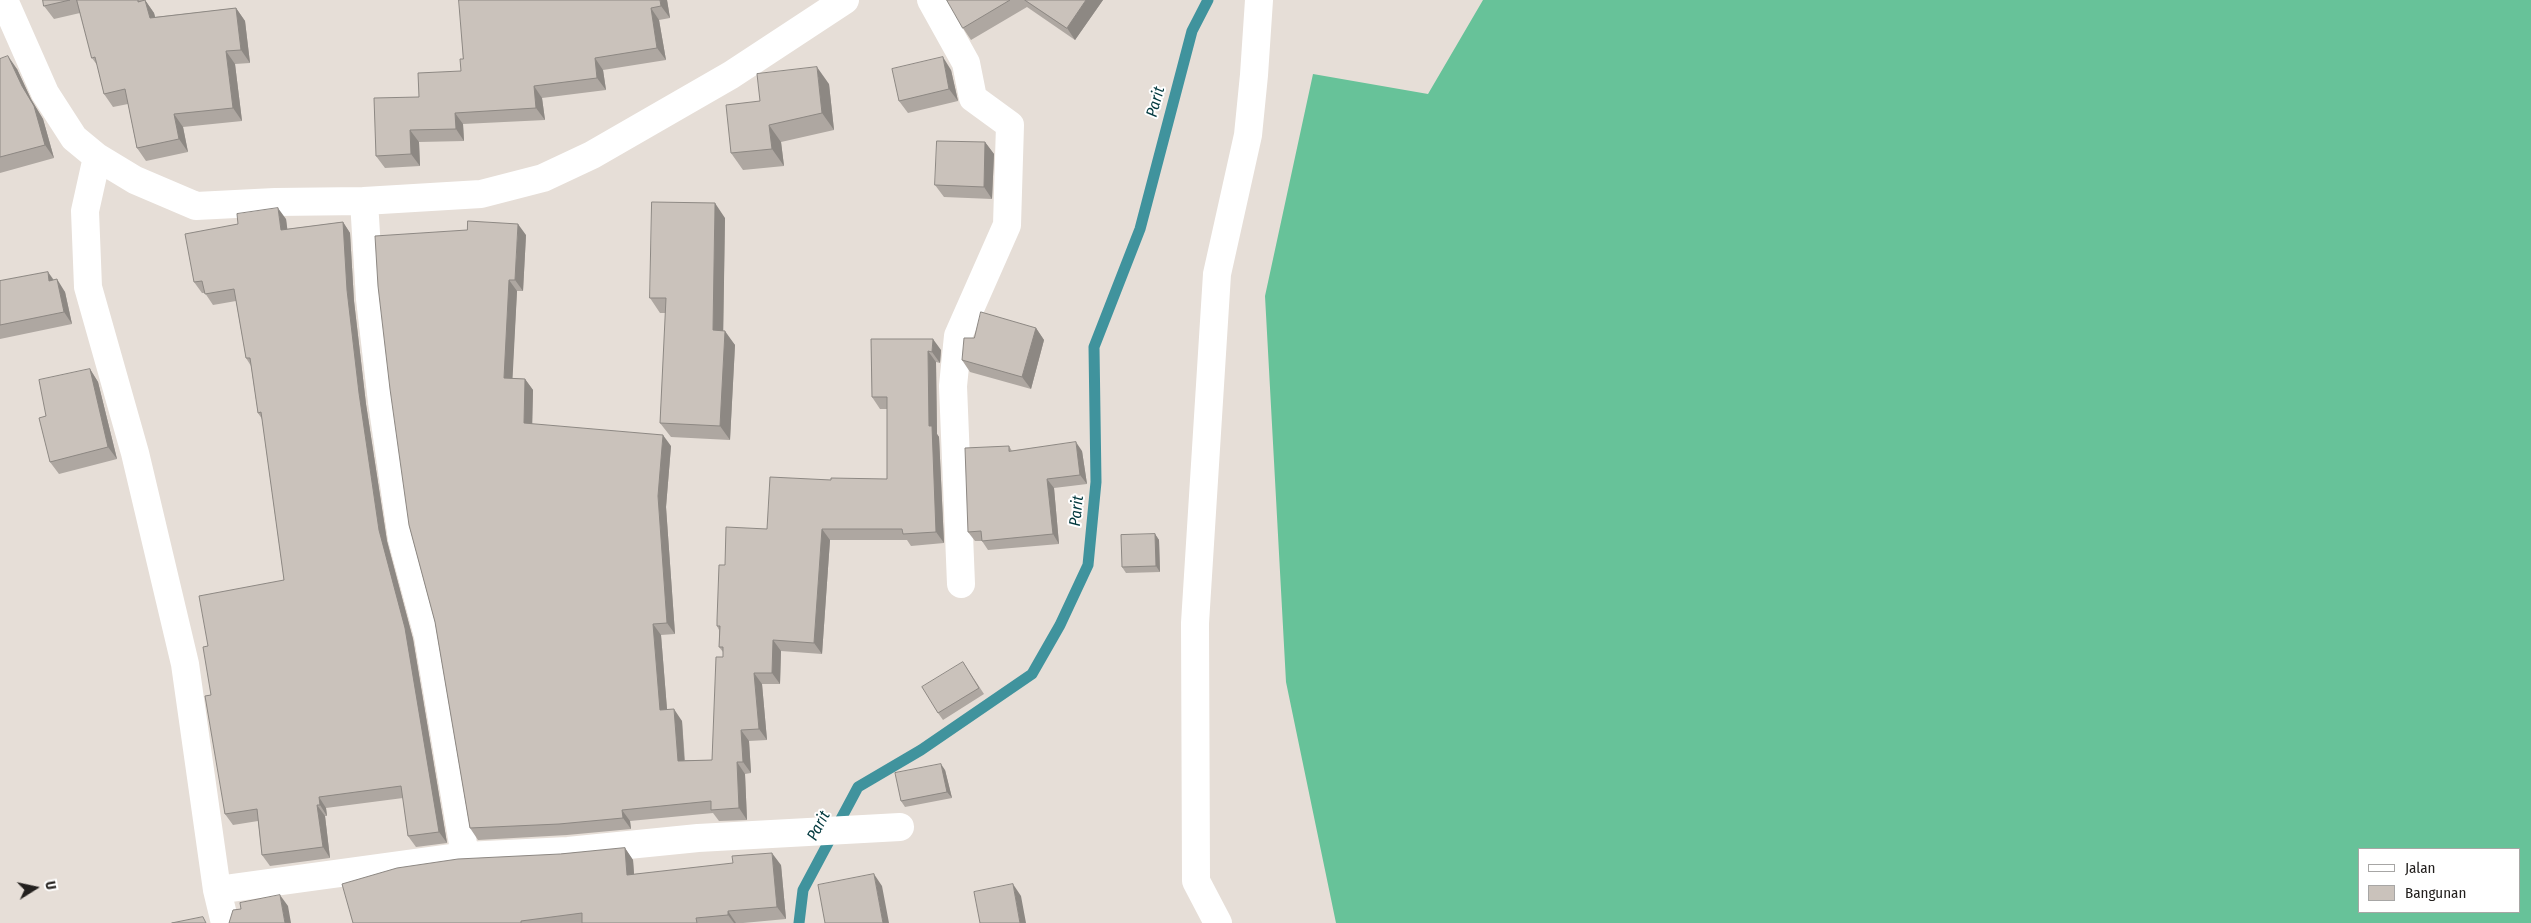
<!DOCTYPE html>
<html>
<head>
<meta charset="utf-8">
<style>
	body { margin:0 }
	#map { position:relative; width:2531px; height:923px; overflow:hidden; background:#e6ded7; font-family:"Fira Sans Condensed",sans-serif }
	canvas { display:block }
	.legend { position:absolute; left:2358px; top:848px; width:162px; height:65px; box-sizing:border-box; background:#fff; border:1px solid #a7a6a5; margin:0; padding:6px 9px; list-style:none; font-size:15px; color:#23201e }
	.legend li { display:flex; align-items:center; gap:10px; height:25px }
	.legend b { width:25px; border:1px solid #a7a6a5 }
	.north { position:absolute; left:10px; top:863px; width:50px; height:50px; -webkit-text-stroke:4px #fff; paint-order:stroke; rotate:80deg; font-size:14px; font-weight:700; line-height:20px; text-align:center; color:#23201e }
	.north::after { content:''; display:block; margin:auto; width:18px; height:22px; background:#23201e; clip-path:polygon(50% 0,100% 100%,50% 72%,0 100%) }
</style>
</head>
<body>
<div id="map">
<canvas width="2531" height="923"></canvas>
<ul class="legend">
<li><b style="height:6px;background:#fff"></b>Jalan</li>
<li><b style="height:14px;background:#cac2bb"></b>Bangunan</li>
</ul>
<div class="north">U</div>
</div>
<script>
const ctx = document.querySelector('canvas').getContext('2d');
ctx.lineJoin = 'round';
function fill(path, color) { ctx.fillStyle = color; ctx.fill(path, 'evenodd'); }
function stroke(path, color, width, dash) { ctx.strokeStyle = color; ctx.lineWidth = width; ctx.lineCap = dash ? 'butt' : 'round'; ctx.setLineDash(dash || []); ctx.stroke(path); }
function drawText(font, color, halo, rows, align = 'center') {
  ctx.font = font + ' "Fira Sans Condensed",sans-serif'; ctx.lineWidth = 4; ctx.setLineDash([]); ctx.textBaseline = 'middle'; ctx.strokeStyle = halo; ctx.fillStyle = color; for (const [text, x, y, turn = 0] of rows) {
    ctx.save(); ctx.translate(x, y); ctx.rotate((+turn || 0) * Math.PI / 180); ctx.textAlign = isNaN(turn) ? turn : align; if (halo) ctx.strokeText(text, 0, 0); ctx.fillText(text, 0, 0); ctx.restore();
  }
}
fill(new Path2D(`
	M1483 0H2531V923H1336L1286 682 1265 296 1313 74 1428 94ZM2360 849H2520V912H2360Z`), '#67c299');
stroke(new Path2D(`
	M799 923 803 890 858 787 921 750 1032 674 1060 625 1088 565 1096 482 1094 347 1140 229 1192 31 1208 0`), '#40939d', 11);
stroke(new Path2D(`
	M4 0 45 93 74 138 97 157 135 180 196 206 275 202 364 201 481 194 543 178 592 155 731 75 845 0
	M931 0 966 63 973 98 1010 125 1007 225 958 336 953 386 961 584
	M97 157 85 211 88 287 135 453 185 664 217 890 225 923
	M364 201 370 299 382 402 402 539 428 636 465 856
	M217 890 465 856 568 851 698 838 900 827
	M1218 923 1196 881 1195 623 1217 274 1248 135 1254 75 1259 0`), '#fff', 28);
fill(new Path2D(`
	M43 0H145L154 13 155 17 236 8 245 21 250 63 235 64 242 121 183 127 188 152 146 161 137 148 128 104 113 107 104 94 97 65 92 58 80 13 54 19 44 6Z
	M667 0 670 18 659 20 666 60 603 70 606 90 542 98 545 120 463 124 464 141 419 142 420 166 385 168 376 156 419 97 461 71 463 59Z
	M947 0H1103L1075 40 1027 7 971 40 963 28Z
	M0 59 17 69 31 99 43 119 54 158 0 173Z
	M951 70 958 101 908 113 899 101Z
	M829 84 834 130 781 142 784 166 743 170 731 153 760 101Z
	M985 142 994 154 992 199 944 197 935 185Z
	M725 218 723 331 735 345 730 440 671 437 660 423 666 313H660L650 298Z
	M286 219 287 229 343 222 350 233 354 301 366 404 387 541 413 639 447 843 416 847 408 836 403 798 326 808 327 816H325L330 858 270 866 262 855 258 821 233 825 225 814 211 695 208 646 284 580 262 419 258 413 251 366 246 358 236 301 213 305 205 293H202L194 282Z
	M526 235 523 291H517L512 378 525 379 533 390 532 424 671 446 666 507 675 634 661 635 667 710 682 721 685 760H712L723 657V652L719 647V630L717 626 725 565 767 529 831 480 887 479V409H880L872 397 871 339 941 350 940 363 936 362 937 434 939 437 944 543 911 546 907 540H830L822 654 781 651 780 684H762L767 740 749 741 751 773 745 774 747 820 719 821 713 813 630 821 631 829 567 835 478 840 470 828 435 622 409 525Z
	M48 272 54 280 65 292 72 324 0 339V281Z
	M1036 328 1044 340 1031 389 970 372 962 360 974 338Z
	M90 369 98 382 117 459 59 474 50 462 46 416Z
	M1009 446 1012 451H1082L1087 484 1054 488 1059 544 988 550 982 541H975L968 532Z
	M1155 534 1159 540 1160 572 1126 573 1122 567Z
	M963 662 984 694 943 720 938 713Z
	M945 770 952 798 905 807 901 801Z
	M625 848 633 860 634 874 781 865 786 919 743 923H353L560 854Z`), '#aea7a1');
fill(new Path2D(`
	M145 0 154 13 159 31 150 18Z
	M660 0H667L670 18 661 6Z
	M1086 0H1103L1075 40 1067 28Z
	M236 8 245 21 250 63 241 50Z
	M651 8 659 20 666 60 657 48Z
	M226 51 235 64 242 121 233 108Z
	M8 56 17 69 31 99 43 119 54 158 45 145 22 86Z
	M943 57 951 70 958 101 949 89Z
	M595 58 603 70 606 90 597 78Z
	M817 67 829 84 834 130 822 113Z
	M534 86 542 98 545 120 536 108Z
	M455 113 463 124 464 141 456 129Z
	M174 114 183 127 188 152 179 139Z
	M769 125 781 142 784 166 772 149Z
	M410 130 419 142 420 166 411 154Z
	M985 142 994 154 992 199 984 187Z
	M715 203 725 218 723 345 713 330Z
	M278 208 286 219 289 241 281 230Z
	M343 222 350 233 354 301 366 404 387 541 413 639 447 843 439 832 379 530 359 393 347 290Z
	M518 224 526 235 523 291 515 280Z
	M48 272 56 284 49 281Z
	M57 279 65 292 72 324 64 312Z
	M509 280 517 291 512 389 504 378Z
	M1036 328 1044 340 1031 389 1022 377Z
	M725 331 735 345 730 440 720 426Z
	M933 339 941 350 940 363 932 352Z
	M928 351 936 362 937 434 939 437 944 543 936 532 929 426Z
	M90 369 98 382 117 459 108 447Z
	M525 379 533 390 532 434 524 423Z
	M663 435 671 446 666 507 675 634 667 623 658 496Z
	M1076 442 1082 451 1087 484 1080 475Z
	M1047 479 1054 488 1059 544 1053 534Z
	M822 529 830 540 822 654 814 643Z
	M1155 534 1159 540 1160 572 1156 566Z
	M653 624 661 635 668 721 660 710Z
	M773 640 781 651 780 684 772 673Z
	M754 673 762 684 767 740 759 729Z
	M674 709 682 721 685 772 678 761Z
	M741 730 749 741 751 773 743 762Z
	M737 762 745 774 747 820 739 808Z
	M941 764 945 770 952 798 947 792Z
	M319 797 326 808 327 816 320 805Z
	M317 805 325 816 330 858 323 847Z
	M622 810 630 821 631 829 623 818Z
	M625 848 633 860 635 887 627 875Z
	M772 853 781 865 786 919 777 907Z
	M874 874 882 886 889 923H883Z
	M1013 884 1021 896 1026 923H1020Z
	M280 895 288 906 291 923H285Z
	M728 911 736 923H734L728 915Z`), '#8d8883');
const building = new Path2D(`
	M43 0H70L44 6Z
	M77 0H138V2L145 0 150 18 236 8 241 50 226 51 233 108 174 114 179 139 137 148 125 89 104 94 95 57 92 58Z
	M459 0H660L661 6 651 8 657 48 595 58 597 78 534 86 536 108 455 113 456 129 410 130 411 154 376 156 374 98 419 97 418 73 461 71 460 59H463Z
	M947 0H1010L963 28Z
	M1025 0H1086L1067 28Z
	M8 56 22 86 34 106 45 145 0 157V59Z
	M943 57 949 89 899 101 892 69Z
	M817 67 822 113 769 125 772 149 731 153 726 105 760 101 757 74Z
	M937 141 985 142 984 187 935 185Z
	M652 202 715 203 713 330 725 331 720 426 660 423 666 298H650Z
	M278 208 281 230 343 222 347 290 359 393 379 530 405 628 439 832 408 836 401 786 319 797 320 805H317L323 847 262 855 257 809 225 814 205 696 211 695 203 647 208 646 199 596 284 580 261 412 258 413 250 358H246L234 289 205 294 202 281 194 282 185 234 238 224 237 214Z
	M468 221 518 224 515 280H509L504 378 525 379 524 423 663 435 658 496 667 623 653 624 660 710 674 709 678 761 712 760 716 657H723V647H719L720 626H717V620L719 565H725L726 527 767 529 770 477 831 480V478L887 479V397H872L871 339H933L932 352 928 351 929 426H932L936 532 903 534 902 529H822L814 643 773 640 772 673H754L759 729 741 730 743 762H737L739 808 711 810V801L622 810 623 818 559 824 470 828 435 622 409 525 390 389 378 286 375 236 467 230Z
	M48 272 49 281 57 279 64 312 0 325V281Z
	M981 312 1036 328 1022 377 962 360 964 338H974Z
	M90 369 108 447 50 462 39 418 46 416 39 380Z
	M1076 442 1080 475 1047 479 1053 534 982 541 981 531 968 532 965 448 1009 446V451Z
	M1155 534 1156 566 1122 567 1121 535Z
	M963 662 979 688 938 713 922 687Z
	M941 764 947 792 901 801 895 773Z
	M625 848 627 875 733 863 732 856 772 853 777 907 728 911V915L696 918 697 923H582V913L521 921V923H353L342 884 397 868 458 859 560 854Z
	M874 874 883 923H825L818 885Z
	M1013 884 1020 923H980L974 892Z
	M280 895 285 923H229L233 910 241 909 240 903Z
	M203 917 206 923H172Z`);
fill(building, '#cac2bb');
stroke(building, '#8d8883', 1);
drawText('italic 16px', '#00383e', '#fff', [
	["Parit",1156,102,-75],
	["Parit",1077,511,-84],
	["Parit",819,826,-62]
]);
</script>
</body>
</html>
